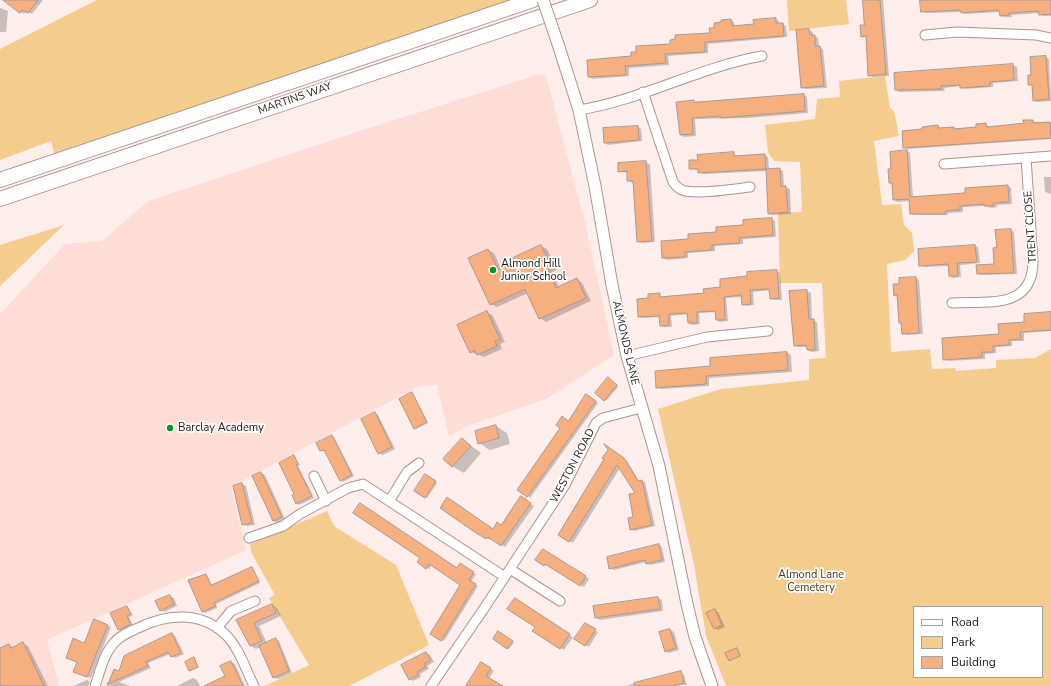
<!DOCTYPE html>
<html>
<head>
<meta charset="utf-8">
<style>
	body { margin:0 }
	#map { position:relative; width:1051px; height:686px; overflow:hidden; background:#fdeeeb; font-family:"Nunito Sans",sans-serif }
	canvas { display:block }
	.legend { position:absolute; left:913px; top:606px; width:130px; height:72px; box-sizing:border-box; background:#fff; border:1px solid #a6a3a2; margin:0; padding:5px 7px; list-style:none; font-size:12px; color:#211816 }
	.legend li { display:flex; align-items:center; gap:8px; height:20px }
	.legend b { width:20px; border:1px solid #a6a3a2 }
</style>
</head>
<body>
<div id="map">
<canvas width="1051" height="686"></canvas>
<ul class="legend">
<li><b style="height:5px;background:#fff"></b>Road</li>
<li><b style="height:11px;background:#f4cc8e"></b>Park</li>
<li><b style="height:11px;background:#f6b080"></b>Building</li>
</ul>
</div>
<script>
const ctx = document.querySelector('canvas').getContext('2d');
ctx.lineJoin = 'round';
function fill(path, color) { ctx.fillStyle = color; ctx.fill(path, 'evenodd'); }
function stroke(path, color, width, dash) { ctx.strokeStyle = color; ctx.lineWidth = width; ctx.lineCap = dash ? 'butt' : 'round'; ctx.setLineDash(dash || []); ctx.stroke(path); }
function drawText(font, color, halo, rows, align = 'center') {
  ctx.font = font + ' "Nunito Sans",sans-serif'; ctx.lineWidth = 3.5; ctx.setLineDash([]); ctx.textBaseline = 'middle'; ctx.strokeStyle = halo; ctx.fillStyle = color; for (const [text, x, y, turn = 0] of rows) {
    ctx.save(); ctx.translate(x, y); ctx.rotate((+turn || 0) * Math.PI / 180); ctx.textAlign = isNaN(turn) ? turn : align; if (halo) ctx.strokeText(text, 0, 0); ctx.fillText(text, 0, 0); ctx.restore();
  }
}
fill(new Path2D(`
	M540 74 546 76 585 223 614 355 546 399 462 428 449 437 437 385 419 386 231 487 246 550 47 640 59 686H0V314L65 244 102 241 148 201 357 132Z`), '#feddd6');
fill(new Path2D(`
	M97 0H518L55 157 51 141 0 160V49Z
	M787 0H846L849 24 789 31Z
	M885 76 890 108 894 111 899 136 874 141 882 205 901 204 904 225 912 233 914 251 905 260 887 264 891 352 930 349 932 369 955 368 956 371 996 368V360L1035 358 1051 349V686H726L706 636 694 565 658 409 721 389 809 380V359L826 358 822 283H780L778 213 802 212 800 162 774 161 768 152 765 125 815 119 817 99 840 97 839 81ZM914 607H1042V677H914Z
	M64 225 0 286V245Z
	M327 511 334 526 396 565 429 645 349 686H265L309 665 269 598 275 595 251 552 250 544Z`), '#f4cc8e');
fill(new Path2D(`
	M9 0H43L32 14 26 11 24 14 21 12Z
	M864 0H883L889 76 873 77 869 75 867 38 862 36 865 26Z
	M921 0H1047L1051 1V16H1043L1039 13 1012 15V17H1004L1001 15 1000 12 965 14 962 12 926 13 922 11Z
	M0 8 8 11 6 32H0Z
	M775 19 779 21V24L786 26 787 37 708 44V53L668 56 669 65 629 68V76L593 79 589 77 632 57 711 34 715 29 731 20 734 22 735 27 755 25Z
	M809 30 813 32V36L818 38 819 47 823 49 827 88 805 89 802 87Z
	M1046 57 1049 59 1051 101 1037 102 1034 100 1033 86 1029 84 1032 76Z
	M1013 65 1017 67 1018 81 993 83V87L964 89 961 86 944 88 945 91 899 92 896 90Z
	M804 95 807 97 808 113 747 118 695 119 696 136 684 137 681 135 693 101 696 103Z
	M1024 121 1051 123V139L907 149 904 147 923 130 938 126 942 129H956L977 128 986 124 989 127 1025 124Z
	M638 127 641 129 642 141 608 145 605 143Z
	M907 151 910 153 913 197 966 194 1008 186 1011 188 1012 204 997 205V207L992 208 984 206 963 207V212L948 213V215H914L911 213 910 201 898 202 894 200 893 184 890 183 891 152Z
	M734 153 737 157 765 155 768 157 769 169H779L783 171 784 187 790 189 791 214 772 215 769 213 767 171 703 174 699 170 690 169 699 161Z
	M646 162 650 165 655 242 642 243 638 241 634 183 628 181V173L619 171V164Z
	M1044 177H1051V194L1045 192Z
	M772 219 775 221 776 237 743 239V244L715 246V251L688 253V258L667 260 663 258 717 233Z
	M1011 230 1014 232 1017 274 981 275 978 273 996 265 998 248Z
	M541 246 547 249 557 270 552 272 559 287 577 279 582 283 591 301 546 322 540 318 528 293 497 307 491 304 488 250 494 253 501 269Z
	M975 246 978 247 980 263 960 265 961 277 953 278 950 276 949 266 924 267 920 265 919 250Z
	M777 271 780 273 782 300H774L771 298V290L753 292 754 305 746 306 743 304 742 297 726 298 728 321 720 322 717 320 716 312 699 313 700 324 692 325 689 323V314L671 316 672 327H664L661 325 660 317 642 318 639 317 649 299 659 294 663 298 705 294 748 277Z
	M916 278 919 280 923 334 906 335 903 333 902 324 900 322 898 297 895 295 900 285Z
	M807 291 811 293 812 320 817 322 819 351 811 352 808 350 807 347H798L795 345Z
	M487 312 493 316 505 342 500 344 502 349 484 357 471 352Z
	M1051 313V331L1024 333V341H1012V346L996 347V353L985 354V359L948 361 944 359Z
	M787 353 791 355 792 372 709 378V386L661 389 657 387 711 367Z
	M609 379 618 387 606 401 605 400Z
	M412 393 428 423 416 429 415 428Z
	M586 396 598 403 530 498 528 496 568 422Z
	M375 413 378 415 395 449 383 455 379 453Z
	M496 426 507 433 510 444 490 450 479 443Z
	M332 436 334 437 354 476 343 482 341 481 326 451H321Z
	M462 439 481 453 464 473 452 466Z
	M607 446 627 461 639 481 645 482 655 526 634 531 631 529 635 518 636 494 620 468 573 543 560 535 605 459 609 450Z
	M294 457 300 465 298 466 314 498 299 505 297 503 295 494Z
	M261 473 265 475 285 519 277 523 273 521Z
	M426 476 437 483 427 498 416 491Z
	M242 484 246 486 255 525 247 526 243 524Z
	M524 499 534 506 505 547 491 538 490 540 487 538 441 508 493 530 501 526Z
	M659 545 662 547 665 562 650 565 646 562 614 570 610 568Z
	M543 550 589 579 584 587 537 560Z
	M418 562 458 569 460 565 476 574 471 582 478 586 444 641 431 634 462 585 432 565 429 569Z
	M252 568 260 583 216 604 217 608 205 613 203 612 189 580 205 575 212 586Z
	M170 596 174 598 177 606 164 612 160 610Z
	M658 598 662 600 663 611 600 620 596 618 594 607Z
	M518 601 573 637 564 650 534 631 536 627Z
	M272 605 277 608 281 616 259 626 267 643 276 639 279 641 292 673 278 679 274 677 261 647 256 649 251 646 237 620Z
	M127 607 133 615 129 617 133 626 121 631 119 629Z
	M714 610 718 612 725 627 718 630 715 628Z
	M95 621 111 627 91 678 77 673 85 644Z
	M586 624 598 632 589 647 576 639Z
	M670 630 674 632 679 650 669 653 666 651Z
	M498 632 514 642 509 649 494 639Z
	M172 634 175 636 184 654 175 658 170 654 148 663 151 668 119 682 130 686H106L107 682 109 683 119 672Z
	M22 643 28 646 48 686H0V649L9 645 13 648Z
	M737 649 741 656 729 660Z
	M426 653 430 655 434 662 427 666 429 669 420 674 421 677 413 681 410 679Z
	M194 659 199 667 191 671 190 670Z
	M231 662 235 664 245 686H207L226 677Z
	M482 663 494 671 489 678 497 686H486Z
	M681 673 684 675 687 685 624 686Z
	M193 678 197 680 200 686H177Z
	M87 680 90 682 88 686H73Z`), '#0003');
const building = new Path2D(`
	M3 0H38L28 13 22 10 20 13Z
	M863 0H880L886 74 868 76 866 36 861 37 860 25H864Z
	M920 0H1051V14L1039 15 1038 11 1009 13V15L1000 16 999 10 961 13 960 10 921 12Z
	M776 18V23H783L784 36 705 42V52L665 54 666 63 625 66 626 75 588 77 587 60 631 56V52H636V46L670 44V40L675 39V35L710 33 709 28H714V23L721 22V20L731 19 732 26 754 24 753 20Z
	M809 29 810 35H815V46H820L824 86 801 88 796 30Z
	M1046 56 1049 99 1033 101 1032 85H1028V75H1031L1030 57Z
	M1013 64 1014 80 990 82V86L960 88V85L941 86V89L895 90 894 73Z
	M804 94 805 111 721 118V116L692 118 693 134 680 135 676 102 694 100V102Z
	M1023 120H1033V123L1050 122 1051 138 903 148 902 131 922 129V127L938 125V128L954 127V129L976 127V124L986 123V127L1007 125 1024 123Z
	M638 126 639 140 604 143 603 128Z
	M907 150 910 197 965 193V188L1008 185 1009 202 993 203 994 206H984V204L960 206V210L945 211V214H910L909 199 893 200 892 183H889L888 169H891L890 152Z
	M734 152V156L765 154 766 169 780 168 781 186H786L788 212 768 214 766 169 698 173V169H689V160H698L697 155Z
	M646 161 652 241 637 242 633 181H627V171L618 172V163Z
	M772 218 773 235 739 238 740 243 712 245V250L685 252V257L662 258 661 241 688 239V234L716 232V227L743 225V220Z
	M1011 229 1014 273 977 274 976 265 994 264 993 248 997 247 995 230Z
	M541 245 552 267 548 269 556 288 577 278 586 298 539 319 525 289 490 305 468 258 488 249 498 269 515 262 513 258Z
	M975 245 977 262 957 263 958 276H949L948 264 919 266 918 249Z
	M777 270 779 298 770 299 769 289 750 290 751 304 742 305 741 295 724 297 725 320H716L715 311 697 312V323H688L687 313 669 314V325L665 326H660L659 316 638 317 637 299 648 298V294L660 293V297L704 293 703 289 720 287V279L747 276V272Z
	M916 277 919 333 902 334 901 323H899L897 295 894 296 893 284H899V278Z
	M807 290 809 319H814L815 350H807L806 345 794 346 789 291Z
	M487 311 500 339 495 341 497 346 477 355 475 350 470 353 457 325Z
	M1051 312V330L1020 332 1021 339 1009 340V345L993 346V352H982V357L943 360 942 338 999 334 998 324 1024 322V314Z
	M787 352 788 370 706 376V384L656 388 655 371 710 366V358Z
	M608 377 617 385 604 401 595 393Z
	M412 392 427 422 414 429 399 399Z
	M586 394 596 401 527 497 517 490 560 428 556 425 562 416 568 421Z
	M375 412 392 447 378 454 361 419Z
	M496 425 499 438 478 444 475 431Z
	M332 435 352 475 340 481 324 450 320 451 316 443Z
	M462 438 471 446 452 467 443 459Z
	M604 444 624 458 638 481 642 480 652 525 630 530 628 518 633 517 629 494 635 493 617 465 569 542 558 535 604 459 602 458 608 450Z
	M294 455 298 464 296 465 312 496 296 504 292 495 294 494 279 463Z
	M261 472 282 517 273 521 252 476Z
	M425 474 436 481 425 498 414 491Z
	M242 483 252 523 242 525 233 486Z
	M521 496 531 503 501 546 488 537 486 539 476 533 440 508 447 497 493 529 497 522 501 525Z
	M360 503 457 568 460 563 474 572 469 580 476 584 441 641 430 634 460 585 429 564 426 569 417 562 420 558 353 513Z
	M659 544 662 560 646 564 645 560 609 569 607 557Z
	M543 549 586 576 580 586 545 564 544 566 535 560Z
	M252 567 259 581 214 603 216 606 202 612 188 580 206 574 211 585Z
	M170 595 174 604 160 611 155 601Z
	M658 597 660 609 595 618 593 606Z
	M515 598 570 634 560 649 532 631 535 627 507 609Z
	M272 604 276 613 254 623 262 641 250 646 236 620Z
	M127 606 131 614 127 616 131 624 118 630 110 613Z
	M715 609 722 625 714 629 706 613Z
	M94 619 108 625 87 677 73 672 77 662 66 658 73 638 84 643Z
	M585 623 596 629 585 646 574 639Z
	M670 629 676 648 665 652 659 632Z
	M498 631 513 641 507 649 493 639Z
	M172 633 181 653 171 657 168 652 146 662 148 666 108 684 114 669 119 671 124 656Z
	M276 638 289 671 273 678 259 646Z
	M23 642 44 686H0V648L9 644 11 648Z
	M737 648 740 656 729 661 725 653Z
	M426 652 431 660 424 664 426 667 417 672 418 675 409 680 401 665Z
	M194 657 198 667 189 671 185 662Z
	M231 661 243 686H204L225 676 220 666Z
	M481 662 491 668 486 676 503 686H466Z
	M681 671 684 683 673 686H634V683Z`);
fill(building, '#f6b080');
stroke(building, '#ab988c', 1);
const minor = new Path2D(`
	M925 35 957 32 1036 35 1051 38
	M643 92 673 182C675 185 678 188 682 190 696 195 734 189 750 187
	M579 110C642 100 699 67 762 56
	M944 164 1051 156
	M952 303C988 301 1033 310 1033 261L1026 158
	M627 356 707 337 768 331
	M314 476 326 501
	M390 500 407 472 419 463
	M249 538 283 526 300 514 348 488 363 484 505 577
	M510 569 560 601
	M217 628 231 611 255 601
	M95 686C100 672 103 656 113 644 119 636 129 632 138 628 166 614 199 611 224 633 239 647 245 668 254 686
	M431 686 485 607 565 485 596 423 603 418 641 408`);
const tertiary = new Path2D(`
	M558 44 579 110 595 186 612 285 627 356 659 466 687 604 695 637 712 686`);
const primary = new Path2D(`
	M0 180 533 0
	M0 199 590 0`);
stroke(minor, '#aa948f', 11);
stroke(tertiary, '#aa948f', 13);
stroke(primary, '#aa948f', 16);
stroke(minor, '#fff', 9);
stroke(tertiary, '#fff', 11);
stroke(primary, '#fff', 14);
const tertiaryBridge = new Path2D(`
	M543 0 558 44`);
stroke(tertiaryBridge, '#aa948f', 13, []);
stroke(tertiaryBridge, '#fff', 11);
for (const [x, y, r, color] of [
	[493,270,4,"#04972e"],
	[170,428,4,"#04972e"]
]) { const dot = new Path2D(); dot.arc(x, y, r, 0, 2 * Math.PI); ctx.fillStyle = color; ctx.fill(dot); stroke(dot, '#fff', 1.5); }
drawText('11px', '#211816', '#fff', [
	["MARTINS WAY",295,99,-19],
	["TRENT CLOSE",1031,227,-94],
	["ALMONDS LANE",625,343,77],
	["WESTON ROAD",573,466,-62]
]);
drawText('11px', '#211816', '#fff', [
	["Almond Hill",501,264],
	["Junior School",501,277],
	["Barclay Academy",178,428]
], 'left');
drawText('11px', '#4d3a1b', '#fff', [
	["Almond Lane",811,575],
	["Cemetery",811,588]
]);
</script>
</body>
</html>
